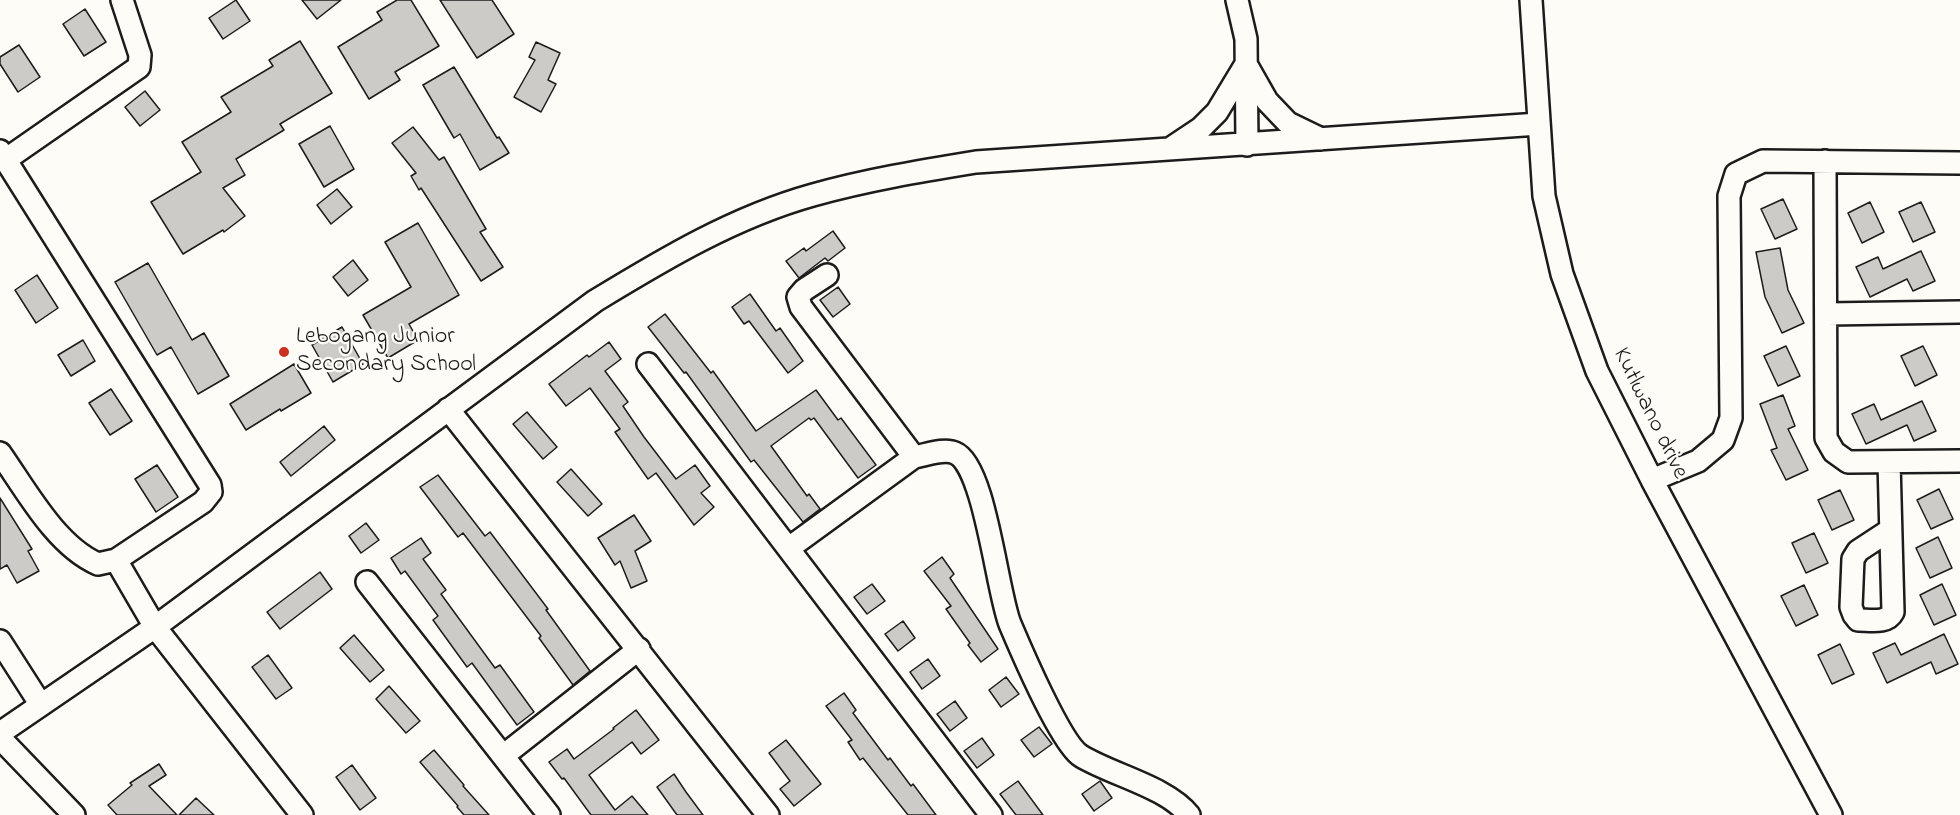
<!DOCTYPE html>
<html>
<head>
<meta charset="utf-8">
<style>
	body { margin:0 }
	canvas { display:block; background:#fdfcf7 }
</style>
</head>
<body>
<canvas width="1960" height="815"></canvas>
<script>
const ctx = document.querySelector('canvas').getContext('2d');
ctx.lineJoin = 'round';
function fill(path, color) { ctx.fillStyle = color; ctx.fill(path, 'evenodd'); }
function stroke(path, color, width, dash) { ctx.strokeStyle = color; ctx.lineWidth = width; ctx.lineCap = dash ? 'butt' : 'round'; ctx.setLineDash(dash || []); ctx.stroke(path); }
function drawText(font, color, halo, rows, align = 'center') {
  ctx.font = font + ' "Indie Flower",sans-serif'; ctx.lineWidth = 4.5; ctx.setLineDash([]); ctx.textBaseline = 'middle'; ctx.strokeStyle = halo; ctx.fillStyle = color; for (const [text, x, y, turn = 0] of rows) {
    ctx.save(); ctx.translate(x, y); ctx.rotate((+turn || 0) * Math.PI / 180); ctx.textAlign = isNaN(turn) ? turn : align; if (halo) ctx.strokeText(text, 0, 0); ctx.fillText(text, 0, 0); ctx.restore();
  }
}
const building = new Path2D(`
	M236 0 250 21 223 39 209 18Z
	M302 0H341L317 19Z
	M397 0H411L439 46 395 72 400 80 369 99 338 47 382 20 377 12Z
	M440 0H492L514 34 477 58Z
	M85 9 106 42 84 56 63 24Z
	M300 41 332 93 280 124 284 130 236 159 245 175 223 188 245 216 224 232 223 230 183 254 151 202 201 172 182 142 231 112 221 97 273 66 269 60Z
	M536 42 560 53 548 80 556 84 541 112 514 97 535 60 529 57Z
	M19 45 40 77 18 92 0 64V57Z
	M454 67 497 138 499 137 509 153 480 170 460 134 454 138 423 85Z
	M145 91 160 110 140 126 125 107Z
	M330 126 354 169 324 187 299 144Z
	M413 127 439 160 444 157 486 229 480 232 503 267 481 281 421 188 419 190 411 176 416 173 392 143Z
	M337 189 352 207 331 224 317 205Z
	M1783 199 1797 229 1775 239 1761 209Z
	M1870 202 1884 232 1862 243 1848 213Z
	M1921 202 1935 232 1913 242 1899 212Z
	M418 223 459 295 409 324 418 340 388 358 363 315 411 287 385 242Z
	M833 231 845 248 828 261 825 258 799 278 786 261 804 248 806 251Z
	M1780 248 1788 290 1804 323 1782 333 1765 297 1756 252Z
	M1921 251 1935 281 1913 291 1907 279 1870 297 1856 267 1878 257 1883 269Z
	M353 260 368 280 348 296 333 277Z
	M148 263 192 340 204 333 229 376 198 394 171 347 157 355 115 282Z
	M37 275 58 308 36 323 15 290Z
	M838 287 850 304 833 317 820 300Z
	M750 294 776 331 780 328 803 361 788 373 749 321 744 324 732 307Z
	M665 314 711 373 713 371 756 431 816 390 838 420 841 418 876 465 858 478 814 418 811 420 809 418 771 446 807 496 809 494 820 509 803 522 754 460 751 462 686 372 684 373 648 327Z
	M342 327 363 364 333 382 312 345Z
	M83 340 95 361 71 376 58 355Z
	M609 342 621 359 605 371 628 402 623 406 644 437 676 479 695 465 710 486 701 493 714 507 694 525 656 473 648 479 615 432 620 429 590 388 566 406 549 384 587 355 589 357Z
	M1786 346 1800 376 1778 386 1764 356Z
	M1923 346 1937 375 1915 386 1901 356Z
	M294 364 311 393 281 411 280 409 246 430 230 404Z
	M111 389 132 421 110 435 89 403Z
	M1783 395 1795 426 1788 429 1808 470 1786 480 1771 450 1777 448 1760 404Z
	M1922 401 1936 431 1914 441 1907 425 1866 444 1852 414 1874 404 1881 420Z
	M527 412 557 447 543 459 513 424Z
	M324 426 335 440 291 476 280 462Z
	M157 465 178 497 156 512 135 479Z
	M571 469 602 504 588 516 557 482Z
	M438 475 485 536 490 532 548 609 546 610 590 671 573 685 539 638 541 636 463 533 458 537 420 487Z
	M1939 489 1953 519 1931 529 1917 500Z
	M1840 490 1854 520 1832 530 1818 500Z
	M0 498 32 549 28 551 39 571 17 583 7 565 0 569Z
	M634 515 651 541 635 551 647 581 631 588 620 561 615 565 598 538Z
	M366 523 379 540 361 553 349 536Z
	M1814 533 1828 563 1806 573 1792 543Z
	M1938 537 1952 568 1930 578 1916 548Z
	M421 538 431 553 423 559 446 590 441 594 495 668 500 665 534 712 517 725 472 663 467 667 433 620 438 616 405 571 401 574 391 558Z
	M942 557 954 574 950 578 998 649 981 662 968 645 970 643 946 609 951 606 924 571Z
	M320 572 332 589 280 629 267 612Z
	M872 584 885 601 867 614 854 597Z
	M1942 584 1956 615 1934 625 1920 595Z
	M1804 585 1818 615 1796 626 1781 596Z
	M903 621 915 638 898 651 885 634Z
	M1944 634 1958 664 1936 674 1931 662 1887 683 1873 653 1895 643 1901 655Z
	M354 635 384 670 370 682 340 648Z
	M1840 644 1854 674 1832 684 1818 655Z
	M268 655 292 688 276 699 252 667Z
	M928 659 940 676 922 689 910 672Z
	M1006 677 1019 694 1001 707 989 690Z
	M389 686 420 721 406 733 376 699Z
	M844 693 856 710 853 713 888 760 890 758 911 786 913 784 936 815H908L863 758 860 760 848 742 852 740 826 706Z
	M955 701 967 718 950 731 937 714Z
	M636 710 659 740 641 754 632 742 589 775 615 810 632 796 648 815H591L564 778 562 779 549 762 567 749 574 759 614 729 613 728Z
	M1039 727 1052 744 1034 757 1021 740Z
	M982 738 994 755 977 768 964 751Z
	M786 740 821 784 794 806 780 789 790 781 769 753Z
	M434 750 464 785 463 786 489 815H464L457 807 458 806 420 762Z
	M159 764 166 775 149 786 177 815H117L108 805 132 785 130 783Z
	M352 765 376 798 360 810 336 777Z
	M674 774 686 792 703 815H677L657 787Z
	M1018 781 1043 815H1016L1000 794Z
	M1100 781 1112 798 1094 811 1082 794Z
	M196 798 214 815H179Z`);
fill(building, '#cccbc8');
stroke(building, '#1c1c1c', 1.5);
const minor = new Path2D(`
	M1237 0 1246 39 1247 145
	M1531 0 1544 196 1562 274 1597 371 1652 480 1831 815
	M1171 148 1201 128 1217 112 1246 64 1267 101 1288 123 1321 139
	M0 151 210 485 211 492 203 502 116 560 155 627 302 815
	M5 160 139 67 140 55 122 0
	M1825 161 1826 438 1834 452 1848 462 1960 461
	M1827 314 1960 312
	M648 364 991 815
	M448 409 768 815
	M0 453C26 490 56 546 98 564L116 560
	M914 457C926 455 944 448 955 453 985 465 997 592 1010 624 1021 650 1061 744 1081 756 1112 775 1167 787 1189 815
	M1889 462 1893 612C1887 624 1870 620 1858 620L1854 615 1851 607 1853 559 1858 551 1890 530
	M1652 480 1698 461 1723 440 1731 418 1729 196 1736 174 1763 161 1960 163
	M789 548 914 457 801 307 798 297 804 290 827 275
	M367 582 549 815
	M0 641 41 705
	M0 733 155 627 595 301C664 259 734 217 813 195 866 180 921 171 976 162L1539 124
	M0 738 74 815
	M503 756 639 649`);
stroke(minor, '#1c1c1c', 26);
stroke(minor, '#fdfcf7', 21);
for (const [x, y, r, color] of [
	[284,352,6,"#c8321e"]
]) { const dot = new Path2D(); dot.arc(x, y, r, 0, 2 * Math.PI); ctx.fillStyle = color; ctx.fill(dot); stroke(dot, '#fdfcf7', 2); }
drawText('24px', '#1c1c1c', '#fdfcf7', [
	["Lebogang Junior",296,338],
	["Secondary School",296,366]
], 'left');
drawText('24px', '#1c1c1c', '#fdfcf7', [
	["Kutlwano drive",1649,414,64]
]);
</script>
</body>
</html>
